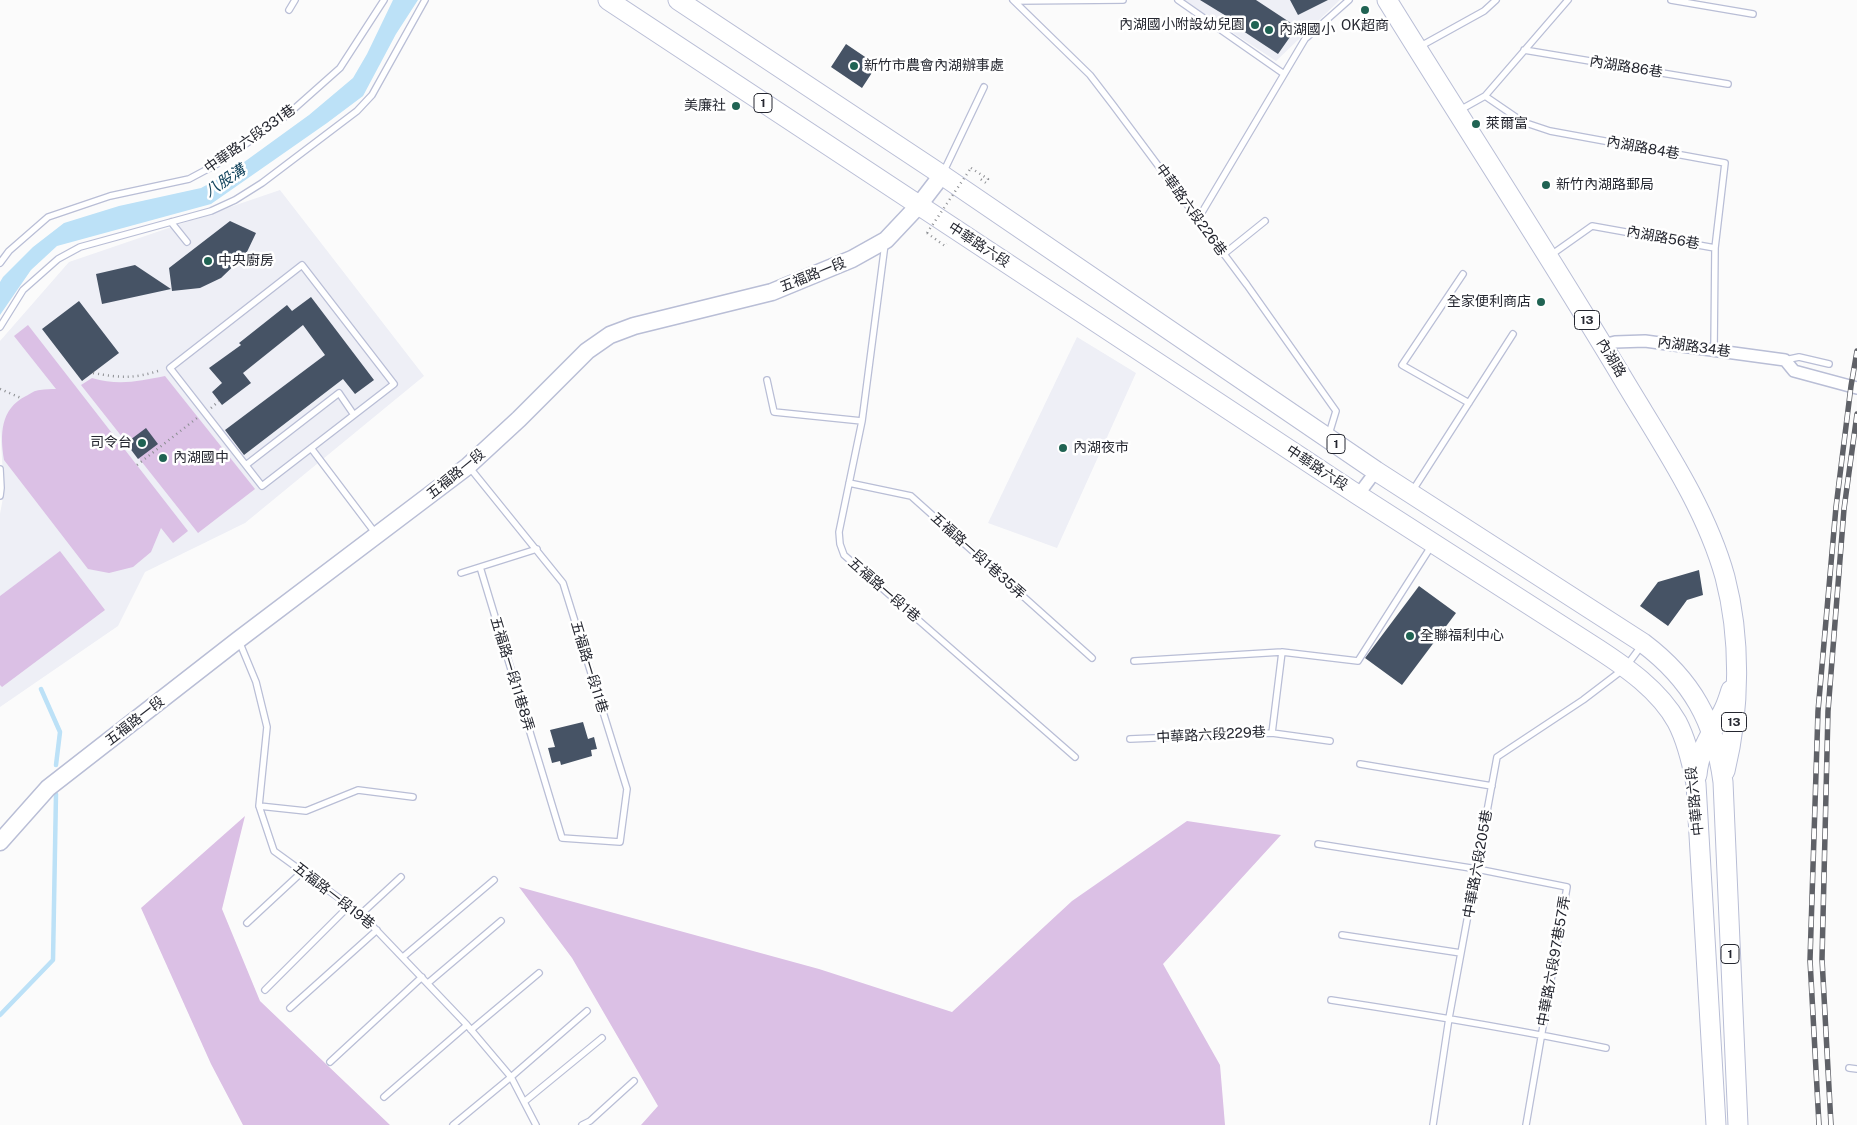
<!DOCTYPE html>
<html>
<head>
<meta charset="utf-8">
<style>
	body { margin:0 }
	canvas { display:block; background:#fbfbfb }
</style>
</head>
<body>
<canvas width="1857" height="1125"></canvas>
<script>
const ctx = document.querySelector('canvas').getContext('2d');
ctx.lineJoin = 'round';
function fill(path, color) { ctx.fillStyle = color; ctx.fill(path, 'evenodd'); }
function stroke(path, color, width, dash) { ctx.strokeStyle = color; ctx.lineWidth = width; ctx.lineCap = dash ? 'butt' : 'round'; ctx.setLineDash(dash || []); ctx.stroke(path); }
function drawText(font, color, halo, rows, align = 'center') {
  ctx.font = font + ' "Public Sans","Noto Sans TC",sans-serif'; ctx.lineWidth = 5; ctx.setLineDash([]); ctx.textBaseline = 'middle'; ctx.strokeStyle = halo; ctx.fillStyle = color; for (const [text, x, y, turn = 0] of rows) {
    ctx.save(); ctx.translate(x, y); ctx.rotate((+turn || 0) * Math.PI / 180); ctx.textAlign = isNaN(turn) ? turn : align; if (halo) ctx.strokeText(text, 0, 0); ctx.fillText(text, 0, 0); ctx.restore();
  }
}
fill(new Path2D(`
	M1183 0H1340L1276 61Z
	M280 190 424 376 245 523 145 572 118 626 0 707V514L4 492 0 425V341L69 262Z
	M1077 337 1136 373 1057 548 988 523Z`), '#eeeff6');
fill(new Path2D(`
	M28 325 188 531 173 543 161 528 151 552 133 567 109 573 88 569 4 460C0 435 0 409 26 396 30 394 35 390 40 390 45 389 51 389 56 389L14 336Z
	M165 376 255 489 198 533 81 385 92 378C119 386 139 381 165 376Z
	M60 551 105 610 2 687 0 685V596Z
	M245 816 222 909 260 1001 390 1125H243L211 1064 141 908Z
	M1187 821 1281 835 1163 964 1220 1065 1225 1125H641L658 1106 572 958 519 887 819 969 952 1012 1072 901Z`), '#dbc0e5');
fill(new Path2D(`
	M393 0H418L396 34 363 96 327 123 211 204 57 246 31 270 0 315V282L3 277 33 247 64 223 119 206 201 188 229 173 309 115 353 78 367 54Z`), '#bce1f7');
stroke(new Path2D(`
	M41 689 60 732 56 765
	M0 1015 53 960 56 794`), '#bce1f7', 4.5);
fill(new Path2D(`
	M1200 0H1256L1297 27 1278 54 1234 25 1236 22Z
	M1290 0H1328L1298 15Z
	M846 44 877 65 862 88 831 67Z
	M230 221 256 233 246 254 221 278 200 288 172 291 169 268Z
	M135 265 171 289 102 304 96 274Z
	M311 297 374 380 355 394 343 379 244 455 225 430 325 355 303 325 243 373 251 383 222 405 212 392 222 383 209 368 241 345 239 343 287 305 292 311Z
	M79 301 119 353 82 381 42 329Z
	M146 428 158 444 138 459 126 443Z
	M1699 570 1703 595 1687 600 1668 626 1640 606 1658 582Z
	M1419 586 1456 613 1402 685 1365 658Z
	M583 722 588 739 594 737 597 749 591 750 592 756 561 765 560 761 552 763 548 748 555 747 550 730Z`), '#465365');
const service = new Path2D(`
	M1013 0 1090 75 1113 105 1247 285 1336 411 1329 434
	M1178 0 1284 74
	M1671 0 1753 14
	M1015 1 1123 0
	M289 10 295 0
	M1419 47 1484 11 1496 0
	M1524 50 1728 84
	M1485 96 1523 122 1550 131 1725 163 1715 248
	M1460 110 1485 96 1568 0
	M943 173 984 87
	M1198 219 1305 39 1349 0
	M171 222 187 242
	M885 244 862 421 839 532 840 544 844 555 1075 757
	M1224 254 1265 221
	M1551 255 1592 226 1715 248 1714 350
	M0 263 9 251 48 217 110 196 189 179 217 164 286 116 340 68 384 0
	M302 265 394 384 262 486 170 368Z
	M1463 274 1402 365 1469 403
	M0 327 23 290 58 259 80 247 211 211 235 200 262 183 357 111 372 95 425 0
	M1785 360 1799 357 1829 364
	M767 380 774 412 862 421
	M311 448 376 534
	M246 465 339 393 354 415
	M470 468 563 583 627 789 620 842 562 838 480 567 537 549
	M0 469 1 488 0 496
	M849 483 911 496 1092 658
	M1413 490 1513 334
	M461 573 480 567
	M239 641 256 682 267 727 259 806 274 851 361 914 467 1025 511 1077 587 1011
	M1134 661 1282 652
	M1272 733 1282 652 1358 661 1432 545
	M1130 739 1272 733 1330 741
	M1360 764 1492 786
	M259 806 306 811 358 790 413 797
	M1318 844 1477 869 1567 887 1526 1125
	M361 914 401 877
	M247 923 302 872
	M1342 935 1461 953
	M403 957 494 880
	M428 983 501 921
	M265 990 349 906
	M1331 1000C1423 1014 1515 1029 1606 1048
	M290 1008 377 930
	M471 1030 539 973
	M330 1062 422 977
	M1849 1068 1857 1069
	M384 1097 467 1025
	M524 1102 602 1038
	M453 1125 511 1077 536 1125
	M582 1125 590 1121 634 1081
	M1433 1125 1449 1018 1497 757 1583 700 1625 668 1642 645`);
const minor = new Path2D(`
	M1603 345 1615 342 1645 341 1785 360 1794 371 1857 388
	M1358 495 1376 471`);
const secondary = new Path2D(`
	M0 842 48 788 238 640 468 466 519 419 587 351 610 335 634 326 772 292 852 259 886 240 919 205 942 175`);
const primary = new Path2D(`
	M608 0 1358 495 1598 649C1627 668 1659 690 1677 722 1687 741 1692 763 1696 784L1716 1125
	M678 0 942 175 1376 471 1643 643C1692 680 1715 722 1723 782L1738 1125
	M1387 0C1465 126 1546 250 1622 377 1660 441 1705 505 1725 577 1741 638 1740 710 1725 771
	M1697 775C1699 749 1713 732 1724 709 1727 703 1729 696 1731 690`);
stroke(service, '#b9bed6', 8);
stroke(minor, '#b9bed6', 14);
stroke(secondary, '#b9bed6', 19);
stroke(primary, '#b9bed6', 21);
stroke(new Path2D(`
	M971 168 988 179 986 183 979 178
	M927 233 945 246 947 244
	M93 373C121 378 134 379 161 370
	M0 389 21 398
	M211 408 219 401
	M137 465 197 418`), '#8d8f93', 2.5, [1, 4]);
stroke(service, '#fff', 5.5);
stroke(minor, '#fff', 11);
stroke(secondary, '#fff', 16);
stroke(primary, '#fff', 19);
const rail = new Path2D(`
	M1819 1125 1810 960 1818 711 1836 507 1851 386 1857 351
	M1831 1125 1822 959 1828 711 1844 509 1857 414`);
stroke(rail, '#5f6167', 5.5);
stroke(rail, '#fff', 4, [11]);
stroke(new Path2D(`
	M927 233 971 168`), '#8d8f93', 2.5, [1, 4]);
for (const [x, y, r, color] of [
	[1365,10,5,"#206353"],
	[1255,25,5,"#206353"],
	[1269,30,5,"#206353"],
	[854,66,5,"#206353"],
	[736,106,5,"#206353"],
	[1476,124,5,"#206353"],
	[1546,185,5,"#206353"],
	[208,261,5,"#206353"],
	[1541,302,5,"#206353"],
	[142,443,5,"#206353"],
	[1063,448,5,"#206353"],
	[163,458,5,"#206353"],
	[1410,636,5,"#206353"]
]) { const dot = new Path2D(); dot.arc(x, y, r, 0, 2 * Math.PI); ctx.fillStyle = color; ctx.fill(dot); stroke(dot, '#fff', 2); }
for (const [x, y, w] of [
	[763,103,18],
	[1587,320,25],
	[1336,444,18],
	[1734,722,25],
	[1730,954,18]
]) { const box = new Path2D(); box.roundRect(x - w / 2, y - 9.5, w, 19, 4); ctx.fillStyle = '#fff'; ctx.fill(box); stroke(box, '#252730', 1); }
drawText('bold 12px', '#252730', null, [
	["1",763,103],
	["13",1587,320],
	["1",1336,444],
	["13",1734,722],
	["1",1730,954]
]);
drawText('14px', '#252730', '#fff', [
	["內湖國小附設幼兒園",1245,25,"right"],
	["OK超商",1365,26,"center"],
	["內湖國小",1279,30],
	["新竹市農會內湖辦事處",864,66],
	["美廉社",726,106,"right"],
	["萊爾富",1486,124],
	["新竹內湖路郵局",1556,185],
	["中央廚房",218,261],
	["全家便利商店",1531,302,"right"],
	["司令台",132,443,"right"],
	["內湖夜市",1073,448],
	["內湖國中",173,458],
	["全聯福利中心",1420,636]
], 'left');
drawText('14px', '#252730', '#fff', [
	["內湖路86巷",1626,67,9],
	["中華路六段331巷",250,139,-35],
	["內湖路84巷",1643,148,10],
	["中華路六段226巷",1191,210,54],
	["內湖路56巷",1663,238,10],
	["中華路六段",979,245,33],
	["五福路一段",813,275,-22],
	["內湖路34巷",1694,347,8],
	["內湖路",1611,358,59],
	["中華路六段",1317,468,33],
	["五福路一段",456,474,-39],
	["五福路一段1巷35弄",978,556,42],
	["五福路一段1巷",884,590,41],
	["五福路一段11巷",589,667,73],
	["五福路一段11巷8弄",512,674,73],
	["五福路一段",135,721,-38],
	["中華路六段229巷",1211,735,-3],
	["中華路六段",1695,801,-96],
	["中華路六段205巷",1478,864,-80],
	["五福路一段19巷",334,896,38],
	["中華路六段97巷57弄",1554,961,-80]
]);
drawText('italic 15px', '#14455e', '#fff', [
	["八股溝",225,181,-33]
]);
</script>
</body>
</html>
